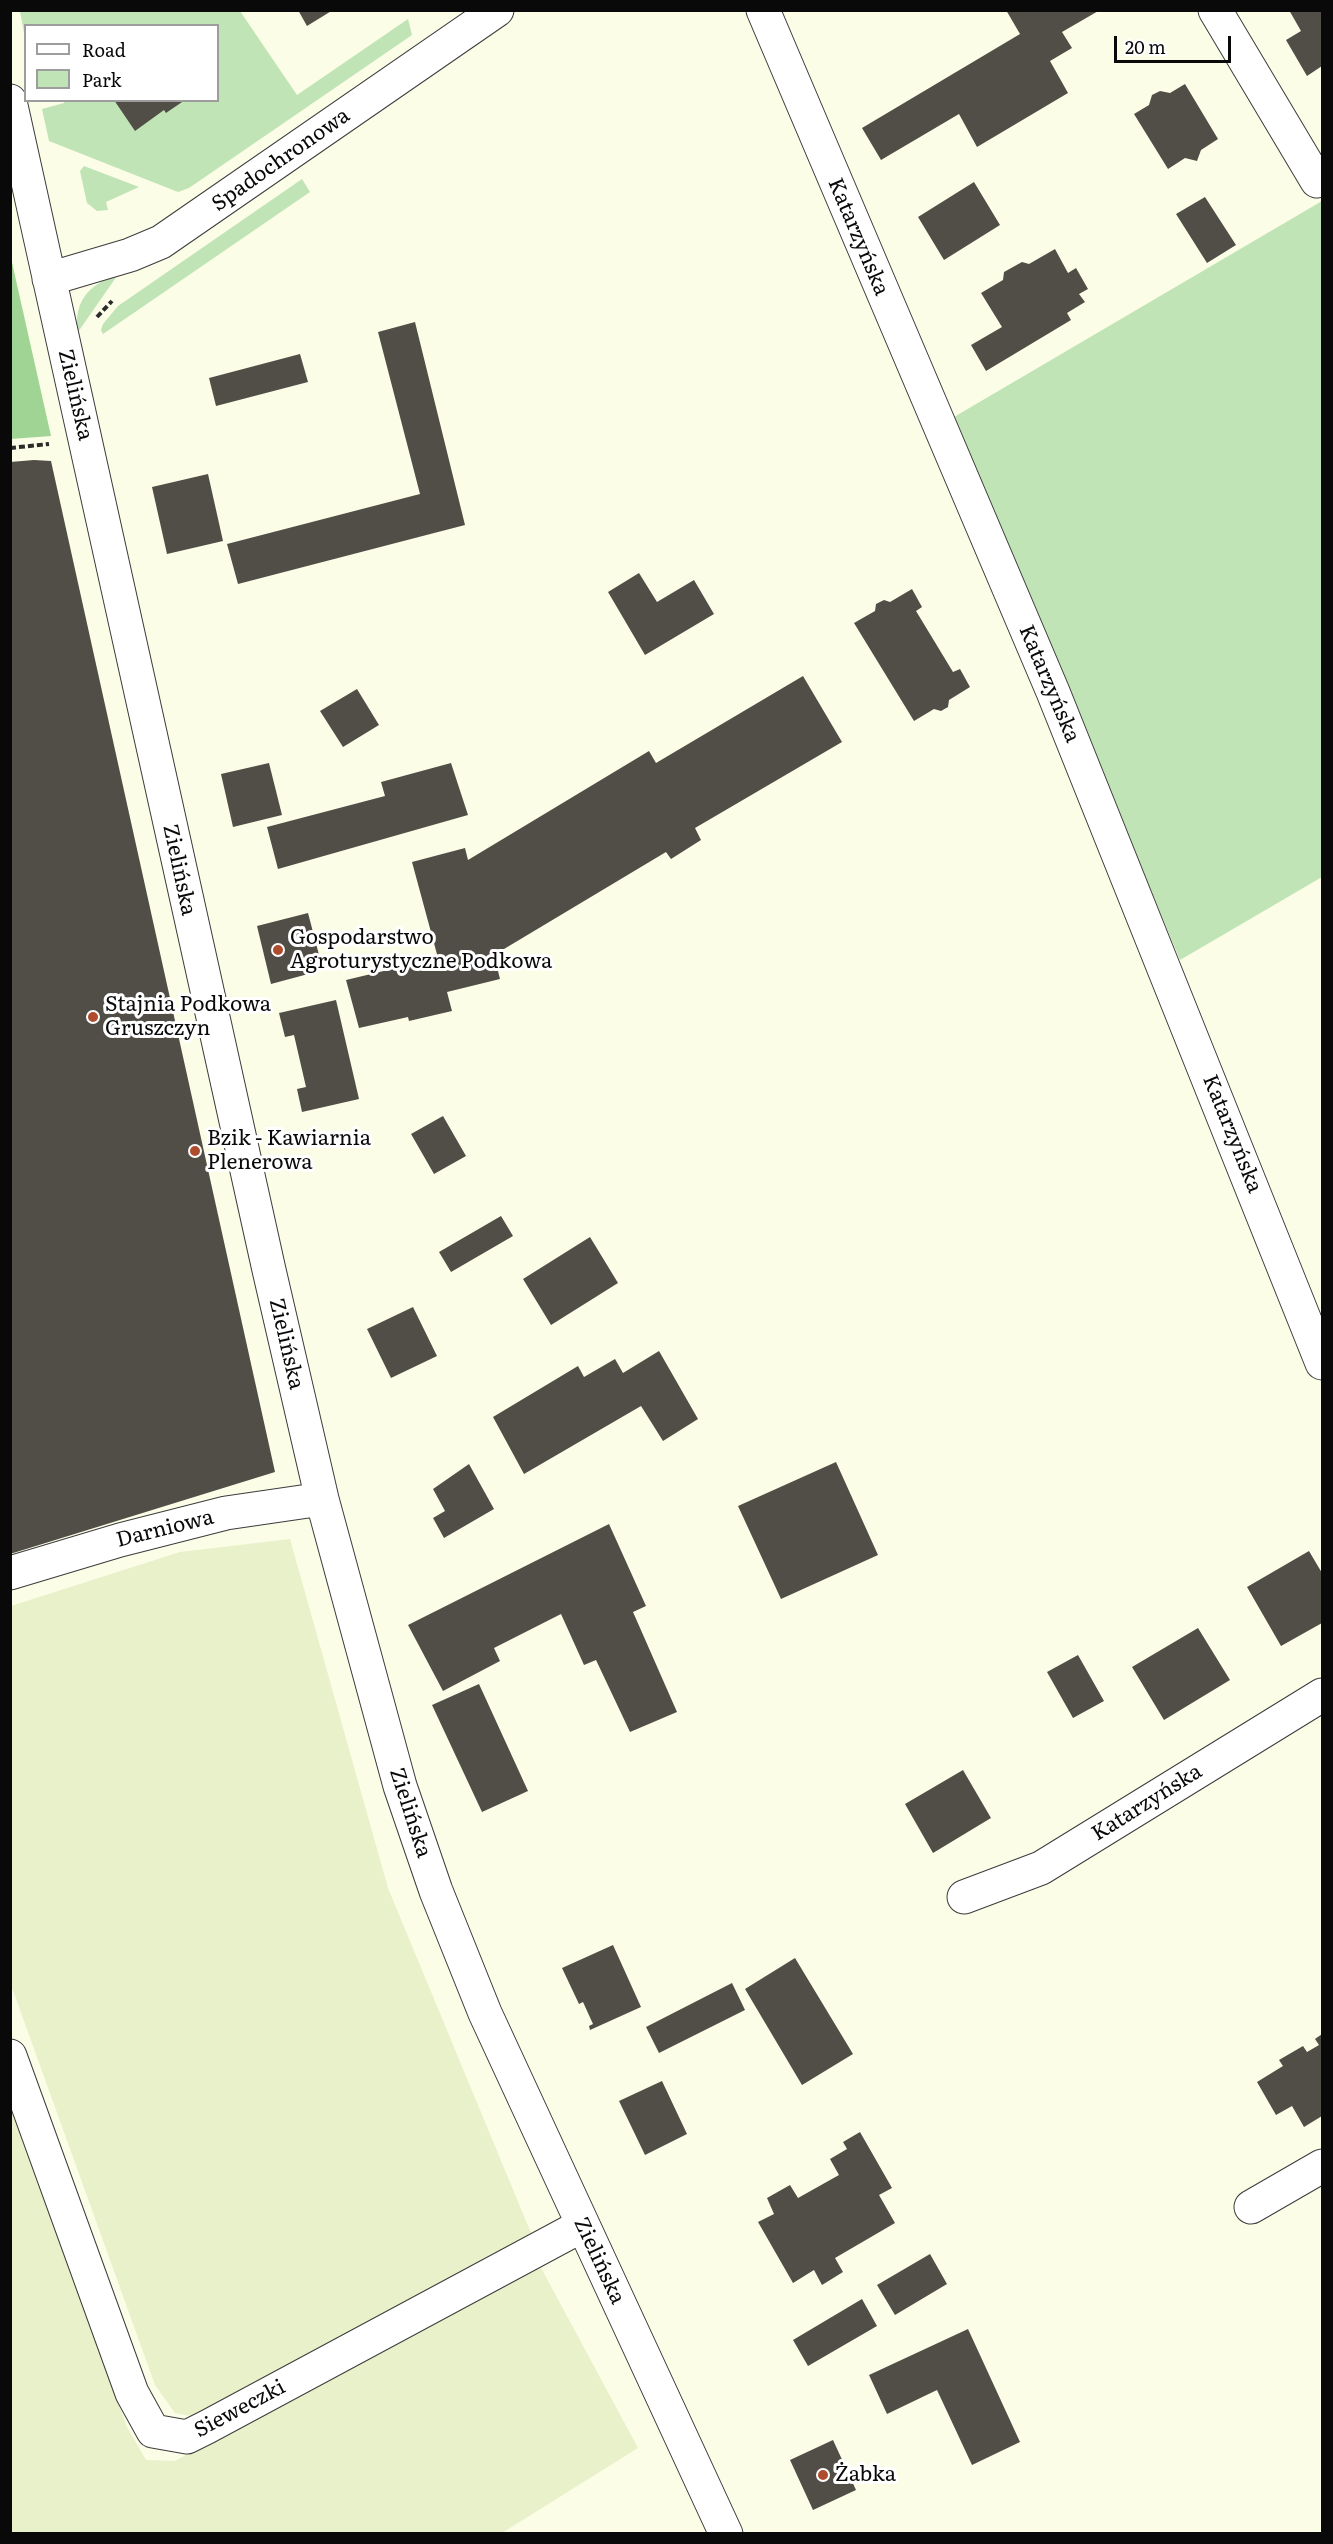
<!DOCTYPE html>
<html>
<head>
<meta charset="utf-8">
<style>
	body { margin:0 }
	#map { position:relative; width:1333px; height:2544px; overflow:hidden; background:#fbfde7; font-family:Literata,serif }
	canvas { display:block }
	.frame { position:absolute; inset:0; border:12px solid #090909; pointer-events:none }
	.legend { position:absolute; left:24px; top:24px; width:195px; height:78px; box-sizing:border-box; background:#fff; border:2px solid #9d9d9d; margin:0; padding:8px 10px; list-style:none; font-size:18px; color:#090909 }
	.legend li { display:flex; align-items:center; gap:12px; height:30px }
	.legend b { width:30px; border:2px solid #9d9d9d }
	.scale { position:absolute; left:1114px; top:36px; width:117px; height:27px; box-sizing:border-box; border:3px solid #090909; border-top:0; padding-left:8px; font-size:18px; line-height:21px; white-space:nowrap; color:#090909; -webkit-text-stroke:4px #fff; paint-order:stroke }
</style>
</head>
<body>
<div id="map">
<canvas width="1333" height="2544"></canvas>
<div class="frame"></div>
<ul class="legend">
<li><b style="height:8px;background:#fff"></b>Road</li>
<li><b style="height:16px;background:#c0e4b5"></b>Park</li>
</ul>
<div class="scale">20 m</div>
</div>
<script>
const ctx = document.querySelector('canvas').getContext('2d');
ctx.lineJoin = 'round';
function fill(path, color) { ctx.fillStyle = color; ctx.fill(path, 'evenodd'); }
function stroke(path, color, width, dash) { ctx.strokeStyle = color; ctx.lineWidth = width; ctx.lineCap = dash ? 'butt' : 'round'; ctx.setLineDash(dash || []); ctx.stroke(path); }
function drawText(font, color, halo, rows, align = 'center') {
  ctx.font = font + ' Literata,serif'; ctx.lineWidth = 6; ctx.setLineDash([]); ctx.textBaseline = 'middle'; ctx.strokeStyle = halo; ctx.fillStyle = color; for (const [text, x, y, turn = 0] of rows) {
    ctx.save(); ctx.translate(x, y); ctx.rotate((+turn || 0) * Math.PI / 180); ctx.textAlign = isNaN(turn) ? turn : align; if (halo) ctx.strokeText(text, 0, 0); ctx.fillText(text, 0, 0); ctx.restore();
  }
}
fill(new Path2D(`
	M290 1539 388 1888 531 2233 420 2298 200 2418 175 2413 155 2385 11 1985V1606L180 1552Z
	M10 2097 127 2427 146 2460 175 2461 539 2264 638 2448 502 2533H11Z`), '#e9f1ca');
fill(new Path2D(`
	M20 11H240L297 95 408 19 412 35 189 188 178 192 49 141 42 109 64 103V100H218V26H26L25 38Z
	M84 166 139 187 106 202 108 210 97 211 87 203 80 171Z
	M302 179 310 192 103 334 101 330 103 324 118 306Z
	M1322 201V877L1180 960 954 417Z
	M117 276 78 332C73 303 89 283 117 276Z`), '#c0e4b5');
fill(new Path2D(`
	M10 258H11L51 436 11 439Z`), '#9fd495');
fill(new Path2D(`
	M298 10H333L307 26Z
	M1006 10H1100L1062 32 1072 48 1050 61 1068 93 977 147 959 114 881 160 862 128 1020 34Z
	M1289 10H1322V66L1307 76 1286 40 1301 31Z
	M1185 84 1218 139 1201 150 1197 161 1185 158 1168 169 1134 114 1149 105 1152 95 1160 91 1170 93Z
	M114 100H185L166 113 164 110 135 131Z
	M974 182 1000 225 944 260 918 217Z
	M1205 197 1236 245 1207 263 1176 214Z
	M1055 249 1068 273 1076 268 1088 289 1079 294 1085 302 1067 313 1071 320 986 371 971 345 1002 327 981 293 1003 280 1004 272 1022 262 1029 264Z
	M415 322 465 525 238 584 227 544 420 494 378 332Z
	M300 354 308 382 216 406 209 378Z
	M34 460 51 461 275 1472 10 1554V462Z
	M208 474 223 541 167 554 152 487Z
	M639 573 657 602 694 580 714 614 645 655 608 592Z
	M912 589 922 607 916 611 953 672 960 669 970 687 949 700 948 707 941 711 934 709 914 721 854 623 875 611 876 604 884 600 890 602Z
	M803 676 842 742 695 828 701 840 671 859 666 852 494 955 500 979 447 992 452 1011 409 1021 408 1017 359 1028 346 980 438 958 412 862 465 848 468 860 649 751 656 763Z
	M357 689 379 725 343 747 320 711Z
	M269 763 282 815 233 827 221 774Z
	M451 763 468 815 278 869 267 827 385 796 381 782Z
	M308 913 323 970 271 984 257 926Z
	M336 1000 359 1099 302 1112 297 1089 306 1087 294 1035 285 1037 279 1013Z
	M443 1116 466 1156 434 1174 411 1134Z
	M501 1216 513 1236 451 1272 439 1252Z
	M590 1237 618 1283 551 1325 523 1279Z
	M413 1307 437 1356 391 1378 367 1329Z
	M659 1351 698 1419 663 1441 641 1406 524 1474 493 1417 578 1366 584 1377 615 1359 623 1373Z
	M836 1462 878 1555 781 1599 738 1506Z
	M469 1464 494 1509 444 1538 433 1518 445 1511 433 1489Z
	M609 1524 646 1606 633 1612 677 1712 630 1732 596 1660 584 1665 561 1614 494 1648 500 1661 443 1691 408 1625Z
	M1309 1551 1322 1573V1623L1281 1646 1247 1587Z
	M1198 1628 1230 1680 1164 1720 1132 1667Z
	M1078 1655 1104 1701 1073 1718 1047 1672Z
	M479 1684 528 1791 482 1812 432 1705Z
	M963 1770 991 1818 933 1853 905 1804Z
	M613 1945 641 2007 590 2030 589 2026 593 2024 583 2002 579 2004 562 1968Z
	M795 1958 853 2054 802 2085 745 1989Z
	M732 1983 745 2010 659 2053 646 2027Z
	M1322 2034V2116L1304 2127 1292 2106 1276 2115 1257 2082 1283 2066 1279 2060 1303 2046 1307 2052 1319 2045 1315 2039Z
	M662 2081 687 2134 645 2155 619 2101Z
	M860 2132 892 2188 879 2195 895 2223 835 2258 843 2272 822 2285 814 2270 793 2283 758 2222 774 2214 767 2198 790 2185 798 2198 839 2175 830 2159 847 2149 843 2142Z
	M930 2254 947 2284 895 2315 877 2285Z
	M862 2299 877 2326 808 2366 793 2340Z
	M968 2329 1020 2442 972 2465 937 2390 887 2414 869 2375Z
	M833 2440 856 2490 813 2510 790 2460Z`), '#514e47');
const street = new Path2D(`
	M763 10 1053 692 1322 1363
	M1215 10 1317 181
	M10 101 269 1270 322 1499 400 1786 436 1891 485 2013 726 2534
	M49 279 130 255 161 242 497 10
	M10 1573 120 1540 226 1513 322 1499
	M964 1897 1041 1868 1322 1695
	M10 2056 132 2393 153 2431 187 2437 207 2427 583 2225
	M1251 2207 1322 2166`);
stroke(street, '#3c3c3c', 35);
stroke(new Path2D(`
	M97 317 112 301
	M10 448 49 444`), '#2b2b2b', 4, [6, 3]);
stroke(street, '#fff', 33);
for (const [x, y, r, color] of [
	[278,950,6,"#ae4c2d"],
	[93,1017,6,"#ae4c2d"],
	[195,1151,6,"#ae4c2d"],
	[823,2475,6,"#ae4c2d"]
]) { const dot = new Path2D(); dot.arc(x, y, r, 0, 2 * Math.PI); ctx.fillStyle = color; ctx.fill(dot); stroke(dot, '#fff', 2); }
drawText('21px', '#090909', '#fff', [
	["Spadochronowa",281,160,-35],
	["Katarzyńska",858,237,67],
	["Zielińska",75,395,77],
	["Katarzyńska",1049,684,67],
	["Zielińska",179,870,78],
	["Katarzyńska",1232,1134,68],
	["Zielińska",286,1344,77],
	["Darniowa",165,1529,-14],
	["Katarzyńska",1147,1803,-32],
	["Zielińska",410,1813,72],
	["Zielińska",599,2261,65],
	["Sieweczki",240,2409,-28]
]);
drawText('21px', '#090909', '#fff', [
	["Gospodarstwo",290,938],
	["Agroturystyczne Podkowa",290,962],
	["Stajnia Podkowa",105,1005],
	["Gruszczyn",105,1029],
	["Bzik - Kawiarnia",207,1139],
	["Plenerowa",207,1163],
	["Żabka",835,2475]
], 'left');
</script>
</body>
</html>
